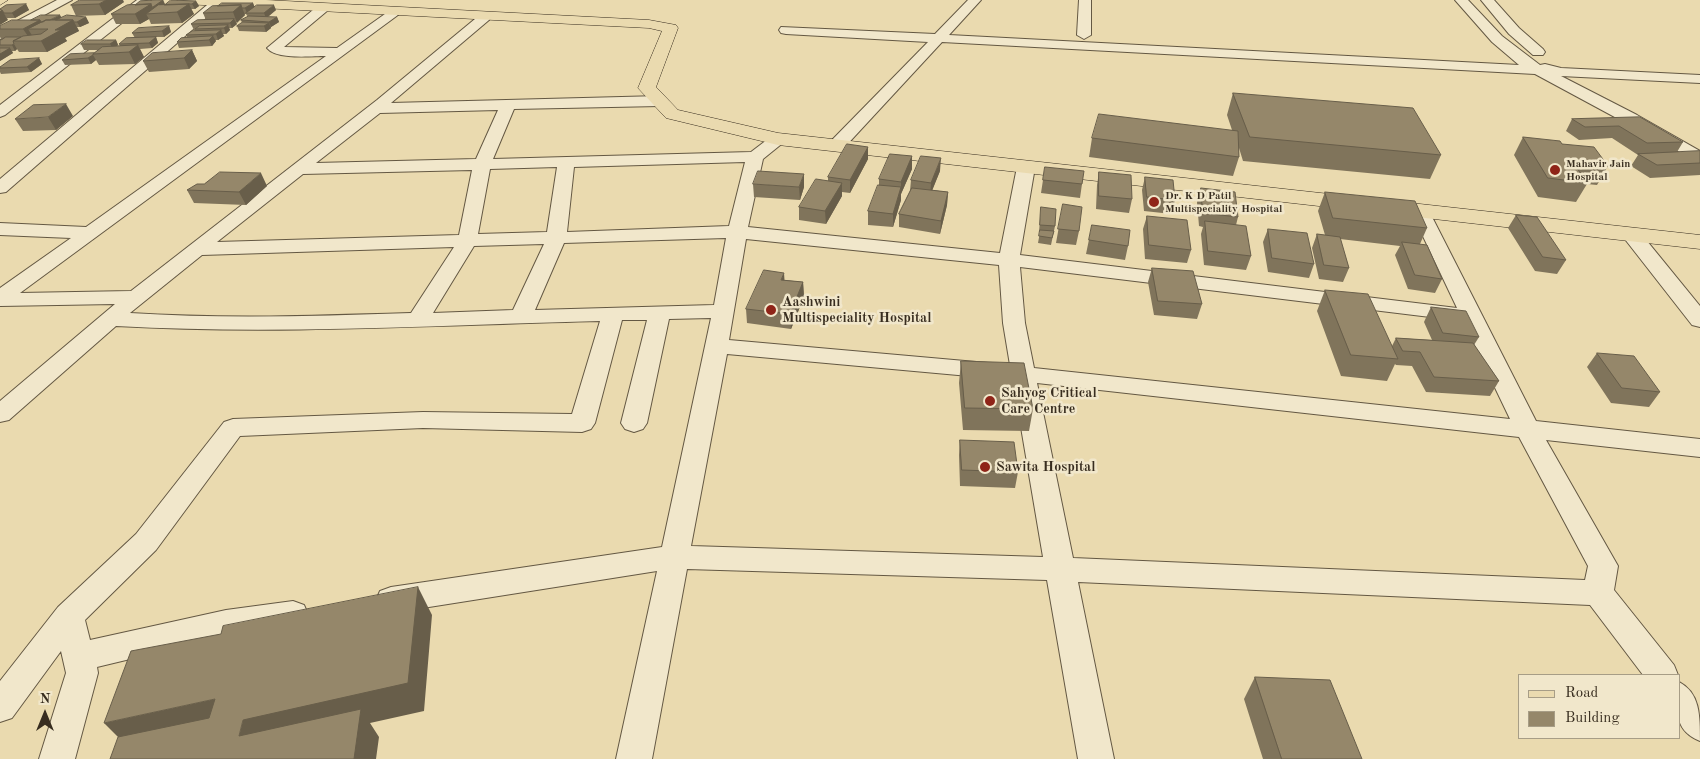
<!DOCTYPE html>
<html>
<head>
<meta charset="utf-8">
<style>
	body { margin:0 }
	#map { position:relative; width:1700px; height:759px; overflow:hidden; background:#eadaaf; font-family:"Old Standard TT",serif }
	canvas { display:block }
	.legend { position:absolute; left:1518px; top:674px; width:162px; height:65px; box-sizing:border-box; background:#f1e7cb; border:1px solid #a79d86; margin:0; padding:6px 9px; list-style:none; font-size:15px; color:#382d1f }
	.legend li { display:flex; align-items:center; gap:10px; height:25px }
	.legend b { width:25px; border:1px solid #a79d86 }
	.north { position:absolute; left:20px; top:689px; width:50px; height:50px; -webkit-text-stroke:4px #f1e7cb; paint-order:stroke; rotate:0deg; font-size:14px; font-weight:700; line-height:20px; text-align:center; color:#382d1f }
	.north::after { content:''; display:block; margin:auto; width:18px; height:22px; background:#382d1f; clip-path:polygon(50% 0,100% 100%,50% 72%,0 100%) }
</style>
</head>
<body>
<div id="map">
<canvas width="1700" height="759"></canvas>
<ul class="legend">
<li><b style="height:6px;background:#eadaaf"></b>Road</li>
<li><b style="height:14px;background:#95876a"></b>Building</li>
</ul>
<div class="north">N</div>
</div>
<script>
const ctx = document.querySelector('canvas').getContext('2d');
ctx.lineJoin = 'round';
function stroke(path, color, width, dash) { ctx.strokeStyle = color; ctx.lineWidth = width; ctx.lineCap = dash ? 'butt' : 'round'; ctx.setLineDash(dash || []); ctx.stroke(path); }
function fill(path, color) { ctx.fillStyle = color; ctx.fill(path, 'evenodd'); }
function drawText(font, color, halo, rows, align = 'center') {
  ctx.font = font + ' "Old Standard TT",serif'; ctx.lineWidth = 5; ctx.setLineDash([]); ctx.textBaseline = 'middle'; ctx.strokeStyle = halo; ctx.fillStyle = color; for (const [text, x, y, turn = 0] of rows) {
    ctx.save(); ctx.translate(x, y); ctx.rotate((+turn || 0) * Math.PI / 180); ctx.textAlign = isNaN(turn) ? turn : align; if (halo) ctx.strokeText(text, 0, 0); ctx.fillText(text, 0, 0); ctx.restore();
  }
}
const minor = new Path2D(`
	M57 0H72L0 39V30Z
	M137 0H151L5 115 0 117V105Z
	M213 0H220L223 3 6 192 0 193V179Z
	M968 0H981L949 35 1519 65 1492 42 1455 0H1468L1502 36 1540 65 1545 64 1561 68 1700 75V83L1561 76 1637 115 1700 151V163L1535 74 942 42 842 150H830L828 146 830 142 928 42 786 34 781 33 779 30 781 27 935 34Z
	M1079 0H1091V35L1084 39 1077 35Z
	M1481 0H1494L1519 28 1543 49 1545 52 1543 55H1533L1509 34Z
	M323 4 327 5 329 8 327 11 284 47 337 48 392 9 396 8 402 12 20 293 131 291 377 100 481 14H489L491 17 489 20 391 103 660 96 668 101 660 106 514 109 493 159 751 152 772 136H784L786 139 784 142 763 159 748 227 1000 253 1017 167 1020 163H1032L1035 167 1020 255 1457 308 1411 211 1413 207H1427L1429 211 1536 421 1700 439V457L1546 440 1618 566 1614 590 1674 665 1678 675H1643L1590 605 1078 582 1114 759H1078L1047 580 687 569 652 759H616L657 571 391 613 380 609 376 600 380 591 391 587 662 547 711 318 669 319 647 423 643 429 634 432 625 429 621 423 647 320H622L595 423 591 429 582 432 423 428 240 436 156 550 85 620 90 640 226 610 293 601 304 605 308 614 304 623 293 627 226 636 97 667 98 673 75 759H39L66 673 61 651 12 718 0 722V681L58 607 136 534 224 422 233 419 423 412 572 414 600 321C439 325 277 335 116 326L9 420 0 422V401L115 304 0 306V288L71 238 0 235V223L86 227 326 56C311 56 277 60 267 48L319 5ZM498 110 476 159 316 163 380 113ZM745 162 729 226 567 232 574 167ZM557 167 547 232 478 234 490 169ZM472 170 459 235 217 242 303 174ZM726 238 714 305 535 310 564 243ZM746 239 999 265 1003 323 1010 365 729 340ZM544 244 513 310 433 313 474 246ZM454 247 411 313C317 316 224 319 130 313L202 255ZM1020 267 1463 321 1510 419 1034 368 1025 323ZM727 354 1013 380 1043 557 691 546ZM1037 383 1519 437 1588 566 1585 580 1073 558Z
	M1631 228 1638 230 1700 306V327L1692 325 1624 238 1621 234 1624 230Z
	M1679 682C1700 693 1700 715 1700 741 1672 730 1677 707 1679 682Z`);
const major = new Path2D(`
	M0 0H8L0 5Z
	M177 0H266L649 20 676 25 678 28 656 87 678 110 778 133 1700 235V249L778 145 666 118 638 88 662 31 649 28 184 4Z`);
stroke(minor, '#645843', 2);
stroke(major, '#382d1f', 1);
fill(minor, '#f1e7cb');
fill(major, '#eadaaf');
fill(new Path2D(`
	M163 0 165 4 196 1 199 6 195 9H191L194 14 182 23 151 24 149 19 140 24H116L111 14 135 5Z
	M124 2 105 15 76 16 71 5Z
	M253 3 254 7 276 10 268 17H277L279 22 271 27V28L266 32 239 31 237 26 242 23 241 20 248 17 246 14H244L245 15 236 23 237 24 232 28H229L230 30 226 34H223L224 36 218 40H215L216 41 212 46 179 48 177 42 187 37 186 35 195 31 194 30 191 24 206 20 203 13Z
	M26 4 29 10 15 18H7L8 20 0 9Z
	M86 17 89 23 80 27H77L79 31 65 38 67 41 47 52H19L17 49 15 51H12L13 53 0 61V41L2 40 0 37V26L31 20 62 18Z
	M169 26 171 32 164 37H156L158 43 152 48 140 49 144 57 135 64 99 65 96 60 91 64 65 65 62 60 94 53 98 50H84L81 44 116 40 118 45 117 46H120L119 44 135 38 132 33Z
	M192 50 197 61 189 69 149 72 143 61Z
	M39 58 42 64 31 72 1 74 0 72V67Z
	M1233 93 1441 155 1430 179 1243 161 1239 148V157L1233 176 1089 157 1092 138 1232 130 1227 115Z
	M73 116 56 130 23 131 15 119Z
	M1640 117 1683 142 1677 152 1700 151V175L1650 178 1631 166 1638 155 1612 138 1579 140 1566 131 1572 119Z
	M1523 137 1562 144 1608 166 1597 185 1587 184 1576 202 1538 197 1514 155Z
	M868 147V159L850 193 842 192V196L826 224 799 220V207L828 181V177Z
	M912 156V169L901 194V200L893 227 868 225V211L879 185V179Z
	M1045 167 1082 184 1080 198 1041 193Z
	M940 171 932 190 948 192 947 205 940 234 899 227V214L910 191 911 180Z
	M1099 172 1132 199 1129 213 1096 209 1097 185Z
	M1145 177 1175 200 1172 214 1144 211 1142 190Z
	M753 184 804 187 800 200 754 197Z
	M267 186 246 205 194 203 187 190Z
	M1201 188 1238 217 1236 225 1251 256 1246 270 1204 265 1201 234 1203 227 1199 226 1197 202Z
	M1325 192 1427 228 1420 244 1442 279 1435 293 1408 289 1395 255 1400 246 1340 239 1349 268 1343 282 1319 279 1312 248 1317 234 1325 235 1318 211Z
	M1063 204 1079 231 1076 245 1056 243Z
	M1041 207 1055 226 1051 245 1038 243 1040 232H1039Z
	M1516 215 1566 260 1557 274 1535 271 1508 228Z
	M1147 216 1191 250 1187 263 1145 259 1143 229Z
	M1092 225 1128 246 1125 260 1086 254Z
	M1268 229 1314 264 1309 278 1268 272 1263 242Z
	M1152 268 1202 304 1197 319 1154 315 1148 282Z
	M785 280 803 282 804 297 791 329 747 323 746 309Z
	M1325 290 1392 346 1396 338 1432 340 1424 322 1431 307 1479 337 1474 345 1499 381 1490 396 1426 392 1412 366 1396 365 1395 364 1387 381 1341 376 1317 311Z
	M1597 353 1660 392 1649 407 1611 403 1587 367Z
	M961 361 1033 409 1029 431 963 430 959 383Z
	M960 440 1018 472 1015 488 960 486 959 455Z
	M1255 677 1362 759H1263L1244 699Z`), '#80745b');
fill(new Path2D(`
	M106 0H123L124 2 105 15 99 4Z
	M163 0 165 5 155 13 153 7Z
	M196 1 199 6 195 9 192 4Z
	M253 3 255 8 247 13 245 8Z
	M26 4 29 10 15 18 12 13Z
	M151 4 155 13 146 14 149 19 140 24 135 14Z
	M189 4 194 14 182 23 177 12Z
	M241 5 245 15 237 23 233 12Z
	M274 5 276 10 266 18 264 13Z
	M2 10 8 20 0 25V11Z
	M60 15 63 20 47 22Z
	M86 17 89 23 80 27 77 22Z
	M277 17 279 22 271 27 269 22Z
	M234 19 237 24 232 28 230 23Z
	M40 20 45 29H28L33 37 30 39 23 29Z
	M73 20 79 31 65 38 67 41 47 52 41 41 55 30Z
	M269 23 271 28 266 32 264 26Z
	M228 25 230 30 226 34 224 28Z
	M169 26 171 32 164 37 162 31Z
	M221 30 224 36 218 40 216 34Z
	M213 36 216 41 212 46 209 40Z
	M156 37 158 43 152 48 149 43Z
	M116 40 118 45 113 49 110 44Z
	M14 44 17 49 15 51 12 45Z
	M138 45 144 57 135 64 129 52Z
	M10 48 13 53 0 61V54Z
	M192 50 197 61 189 69 184 58Z
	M93 55 96 60 91 64 88 58Z
	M39 58 42 64 31 72 27 67Z
	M66 104 73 116 56 130 48 117Z
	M868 147V159L850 193V180Z
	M912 156V169L901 194V200L893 227V214L901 188V182Z
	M941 158 940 171 930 196 931 183Z
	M261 173 267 186 246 205 239 192Z
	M804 174V187L800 200 799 187Z
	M842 183V196L826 224 825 211Z
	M948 192 947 205 940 234 941 221Z
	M784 273 785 287 781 280Z
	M803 282 804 297 791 329 790 314Z
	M418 587 432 615 424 711 370 723 379 737 376 759H354L239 736 243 720Z
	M215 699 237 727 131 750 104 723Z`), '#685e4a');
const building = new Path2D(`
	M80 0H106L99 4 71 5Z
	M163 0 153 7H152L151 4 135 5 140 1Z
	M171 0 196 1 192 4 165 5Z
	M222 3H253L245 8H242L241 5 218 6Z
	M26 4 12 13H4L2 10H0V9L6 5Z
	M151 4 135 14H111L127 5Z
	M189 4 177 12 146 14 158 5Z
	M241 5 233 12 203 13 212 6Z
	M257 5H274L264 13H246Z
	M41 15H60L50 20H46L43 22H41L40 20H31Z
	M67 15 86 17 77 22H74L73 20H56Z
	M249 16 277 17 269 22 241 20Z
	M234 19 230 23 191 24 197 20Z
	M12 20H40L23 29H0V26Z
	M46 20H73L55 30H61L41 41H13L23 36 41 34 48 29H28Z
	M243 22 269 23 264 26H237Z
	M228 25 224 28 195 29 199 26Z
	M169 26 162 31 132 33 138 28Z
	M221 30 216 34 186 35 192 31Z
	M213 36 209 40 177 42 181 38Z
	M6 37H21L13 41 14 44 12 45H0V41Z
	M156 37 149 43 119 44 126 38Z
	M87 40H116L110 44H81Z
	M138 45 129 52 93 54 102 47Z
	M0 48H10L0 54Z
	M192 50 184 58 143 61 152 53Z
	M94 53 93 54V55L88 58 62 60 70 54Z
	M39 58 27 67 0 68V67L10 60Z
	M1233 93 1413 108 1441 155 1250 137Z
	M66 104 48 117 15 119 33 105Z
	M1099 114 1238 131 1239 157 1092 138Z
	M1640 117 1683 142 1647 143 1619 126 1585 127 1572 119Z
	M1523 137 1560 141 1562 144 1594 147 1608 166 1573 162 1587 183 1548 178Z
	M847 144 868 147 850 180 828 177Z
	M1700 151V163L1657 165 1638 154Z
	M890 154 912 156 901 182 879 179Z
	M921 156 941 158 931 183 911 180Z
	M1045 167 1084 171 1082 184 1043 180Z
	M758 171 804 174 799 187 753 184Z
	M220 172 261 173 239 192 187 190 197 184H204Z
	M1099 172 1131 175 1132 199 1099 196Z
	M1145 177 1173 180 1175 200 1147 197Z
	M816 179 842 183 825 211 799 207Z
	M878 185 901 187 893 214 868 211Z
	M912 188 948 192 941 221 899 214Z
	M1201 188 1235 192 1238 217 1203 213Z
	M1325 192 1415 201 1427 228 1333 218Z
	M1063 204 1082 207 1079 231 1058 229Z
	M1041 207 1056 209 1055 226 1040 225Z
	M1516 215 1537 217 1566 260 1543 257Z
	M1147 216 1187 220 1191 250 1149 245Z
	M1205 221 1246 226 1251 256 1208 251Z
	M1092 225 1130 230 1128 246 1089 240Z
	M1268 229 1307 233 1314 264 1272 258Z
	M1040 230 1054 231 1052 238 1039 236Z
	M1317 234 1340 237 1349 268 1324 265Z
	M1402 242 1427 245 1442 279 1415 275Z
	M1152 268 1193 271 1202 304 1158 301Z
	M764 270 784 273 781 280 803 282 790 314 746 309Z
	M1325 290 1368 294 1398 359 1351 355Z
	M1431 307 1466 311 1479 337 1443 333Z
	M1396 338 1473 343 1499 381 1434 377 1420 352 1403 351Z
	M1597 353 1634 356 1660 392 1622 388Z
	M961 361 1024 363 1033 409 965 408Z
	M960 440 1014 442 1018 472 962 470Z
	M418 587 408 683 243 720 239 736 361 709 354 759H110L118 737 209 718 215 699 104 723 131 651 221 634 223 626Z
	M1255 677 1330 680 1362 759H1282Z`);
fill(building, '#95876a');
stroke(building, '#685e4a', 1);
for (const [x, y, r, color] of [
	[1555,170,6,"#8f2418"],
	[1154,202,6,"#8f2418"],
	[771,310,6,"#8f2418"],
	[990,401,6,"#8f2418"],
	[985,467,6,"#8f2418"]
]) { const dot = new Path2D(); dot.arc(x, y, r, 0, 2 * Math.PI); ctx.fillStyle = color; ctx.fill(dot); stroke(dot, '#f1e7cb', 2); }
drawText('bold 11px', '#382d1f', '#f1e7cb', [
	["Mahavir Jain",1566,164],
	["Hospital",1566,177],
	["Dr. K D Patil",1165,196],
	["Multispeciality Hospital",1165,209]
], 'left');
drawText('bold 14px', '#382d1f', '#f1e7cb', [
	["Aashwini",782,302],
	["Multispeciality Hospital",782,318],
	["Sahyog Critical",1001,393],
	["Care Centre",1001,409],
	["Sawita Hospital",996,467]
], 'left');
</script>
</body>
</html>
